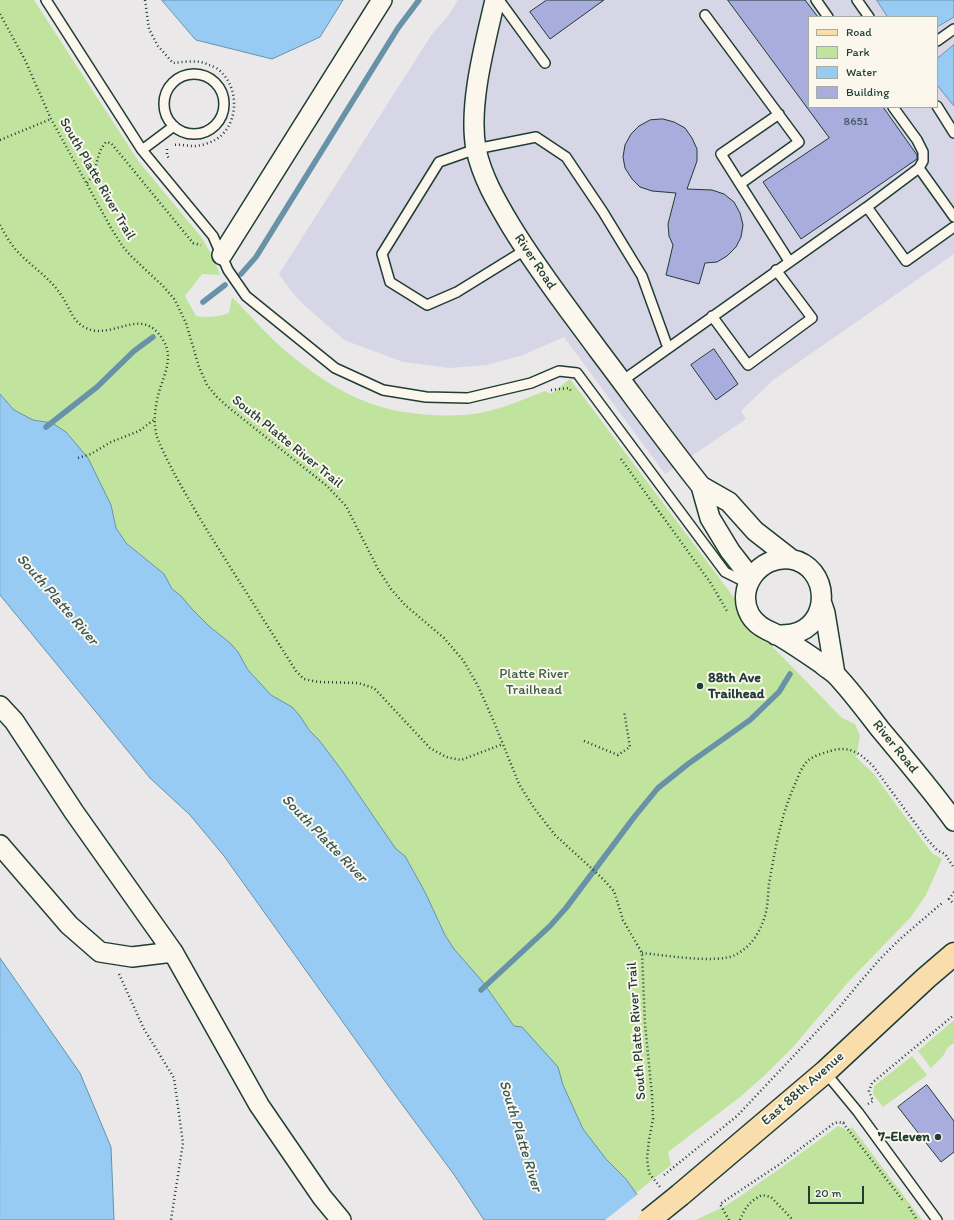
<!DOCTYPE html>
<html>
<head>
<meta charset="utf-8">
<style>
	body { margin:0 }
	#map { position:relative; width:954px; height:1220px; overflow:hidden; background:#eae8e9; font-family:Itim,sans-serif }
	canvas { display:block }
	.legend { position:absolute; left:808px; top:16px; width:130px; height:92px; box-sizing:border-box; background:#fbf7ec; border:1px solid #a3ada2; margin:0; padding:5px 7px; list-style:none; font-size:12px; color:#1f3d34 }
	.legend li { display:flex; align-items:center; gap:8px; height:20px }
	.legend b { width:20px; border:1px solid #a3ada2 }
	.scale { position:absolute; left:808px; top:1186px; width:56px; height:18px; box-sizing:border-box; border:2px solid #1f3d34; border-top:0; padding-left:5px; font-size:12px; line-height:14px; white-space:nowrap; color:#1f3d34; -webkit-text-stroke:3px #fbf7ec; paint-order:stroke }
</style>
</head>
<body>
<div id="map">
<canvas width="954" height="1220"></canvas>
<ul class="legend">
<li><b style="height:5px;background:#f9deab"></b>Road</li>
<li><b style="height:11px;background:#c0e49e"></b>Park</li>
<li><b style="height:11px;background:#97cbf4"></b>Water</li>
<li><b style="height:11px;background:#a8adde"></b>Building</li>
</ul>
<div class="scale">20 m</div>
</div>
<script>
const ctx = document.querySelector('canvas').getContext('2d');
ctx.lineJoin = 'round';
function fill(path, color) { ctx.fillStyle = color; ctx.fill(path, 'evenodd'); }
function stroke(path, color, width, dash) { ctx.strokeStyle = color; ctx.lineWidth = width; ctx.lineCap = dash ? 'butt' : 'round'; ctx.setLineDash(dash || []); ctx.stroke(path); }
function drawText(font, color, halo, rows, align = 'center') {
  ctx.font = font + ' Itim,sans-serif'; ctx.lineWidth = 4; ctx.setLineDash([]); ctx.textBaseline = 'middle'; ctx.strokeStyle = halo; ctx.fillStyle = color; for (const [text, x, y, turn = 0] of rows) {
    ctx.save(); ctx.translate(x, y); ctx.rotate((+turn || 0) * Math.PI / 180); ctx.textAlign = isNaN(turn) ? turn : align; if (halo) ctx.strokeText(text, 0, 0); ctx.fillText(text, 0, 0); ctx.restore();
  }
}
fill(new Path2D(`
	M458 0H954V254L773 380 741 411 746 419 665 474 564 337 523 355 487 365 450 368 403 362 344 340 304 305 292 292 279 274 432 34 448 16ZM809 17H937V107H809Z`), '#d6d6e6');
fill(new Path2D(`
	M0 0H34L139 162 202 238 214 259 220 275 202 274 185 296 196 316C208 318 218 317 229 313L232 297C249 314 269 337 288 353 309 370 333 388 359 399 391 413 429 417 463 415 490 414 520 401 545 391L551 394 570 379 765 639 842 718 855 724 860 736 856 757 873 773 925 844 932 853 942 859 926 895 910 918 850 980 793 1047 765 1075 740 1097 668 1152 671 1165 636 1193 626 1179 606 1159 583 1129 563 1085 557 1067 514 1026 488 990 454 949 445 935 425 892 405 856 396 849 389 839 343 772 319 740 309 730 300 716 292 707 271 695 248 670 243 660 222 636 209 626 192 609 181 596 172 589 164 574 126 543 116 528 111 505 88 458 66 432 52 423 33 420 14 410 0 393Z
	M954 1020V1043L948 1047 943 1056 931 1068 918 1051Z
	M912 1056 927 1075 883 1107 873 1094 874 1086Z
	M838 1126 844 1128 846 1131 852 1127 922 1220H696L725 1206 736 1199 778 1170Z`), '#c0e49e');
const water = new Path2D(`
	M162 0H343L320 37 272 59 196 40Z
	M877 0H954V17L937 27V17H888Z
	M954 45V106L937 85V59Z
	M0 394 14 410 33 420 52 423 66 432 88 458 111 505 116 528 126 543 164 574 172 589 181 596 192 609 209 626 230 643 238 652 248 670 271 695 292 707 300 716 309 730 319 740 343 772 389 839 396 849 405 856 425 892 445 935 454 949 482 981 514 1026 522 1027 558 1067 563 1085 583 1129 606 1159 626 1179 655 1220H484L455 1176 390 1088 224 856 190 815 150 778 0 595Z
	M0 958 80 1073 111 1147 114 1220H0Z`);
fill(water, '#97cbf4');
stroke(water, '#6792a7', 1);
fill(new Path2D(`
	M638 1194 657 1220H605Z`), '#eae8e9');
stroke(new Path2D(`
	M241 274 256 257 398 28 419 0
	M203 302 225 285
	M46 427 97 387 134 351 153 337
	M481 990 550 926 566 908 635 816 658 788 688 764 750 720 779 692 790 674`), '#6792a7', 5.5);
const building = new Path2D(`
	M547 0H604L550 39 530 12Z
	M728 0H805L818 17H809V107H883L917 155V159L801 239 763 182 829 138Z
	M663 119 674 122 685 128 692 138 697 149V161L687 189 712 190 724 194 734 202 740 213 743 225 741 237 736 247 727 256 717 262 705 263 699 284 666 275 673 245 669 236 668 224 676 193 652 191 640 187 632 179 625 168 623 157 625 145 631 134 639 126 650 120Z
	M714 349 738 384 716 400 691 365Z
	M927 1085 954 1121V1152L941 1162 898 1107Z`);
fill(building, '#a8adde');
stroke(building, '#1f3d34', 1);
const service = new Path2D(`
	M46 0 142 150 213 236 228 270 246 296 335 368 383 390 426 397 468 398 531 383 559 371 577 373 725 572 749 584
	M499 0 545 63
	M816 0 828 17
	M857 0 869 17
	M705 15 799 142 740 184 789 261
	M937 41 954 29
	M164 104a30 30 0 1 1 60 0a30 30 0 1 1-60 0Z
	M937 106 954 133
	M893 107 917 140 923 152V161L919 168
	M142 150 174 126
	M740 184 721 154 779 114
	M867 207 906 261 954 227
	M525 250 457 292 427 305 390 282 382 254 439 162 476 149 536 137 566 157 603 212 642 276 668 348
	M712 316 748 365 812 318 776 270
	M622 381 867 207 919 168 954 217
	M825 1072 858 1112 937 1220`);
const minor = new Path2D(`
	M495 0C485 44 468 105 476 149 482 177 496 201 511 226 537 269 569 310 599 351 633 396 666 442 701 486L729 502 755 531 791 559
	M222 255 382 0
	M701 486 710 518 730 551 751 578
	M822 604 825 613 835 674
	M776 635C781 635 787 635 792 634 832 626 831 566 790 559 760 555 735 588 750 615 758 628 769 630 781 637 796 646 809 655 822 664 826 668 832 671 836 675 852 692 866 711 880 729 905 759 931 789 954 821
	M0 706 14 721 74 812 173 952 259 1105 322 1197 341 1220
	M0 845 69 925 100 952 132 957 173 952`);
const primary = new Path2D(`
	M680 1195 825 1072 926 978 954 954`);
stroke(service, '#1f3d34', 12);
stroke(minor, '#1f3d34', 22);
stroke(primary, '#1f3d34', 25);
stroke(new Path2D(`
	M145 0 149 29 158 46 173 63C184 62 198 59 209 65 213 66 219 69 222 73 240 91 238 127 215 140 209 143 201 146 194 146 187 146 180 144 173 145
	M0 14 25 60 51 119 111 228 123 247 132 257 163 286 175 300 186 323 199 367 207 385 217 397 228 407 327 486 346 506 378 569 391 589 405 605 444 638 463 660 478 686 494 722 519 784 534 808 555 835 601 877 614 891 623 920 642 953 645 1024 652 1095 653 1119 649 1140 647 1159 649 1173 660 1187
	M0 140 51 119
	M167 149V156L170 159
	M87 183C99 169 95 154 106 142L111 143 193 243 201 245
	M0 225C5 234 11 245 18 252 33 268 52 279 63 298 70 309 73 322 86 328 113 341 142 304 163 340 174 357 164 375 159 392 155 406 153 423 157 437 162 450 169 463 175 475 188 498 201 521 215 543 242 586 269 628 296 671L304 679 318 682 358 683 374 688 430 748 446 757 461 760 503 744
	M551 390 569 388 571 391
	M78 458 91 454 111 442 139 431 155 419
	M621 459 710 582 727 611
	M584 741 618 755 630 747 624 711
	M954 892 949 899 954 904
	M642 953C663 955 717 964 735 955 752 947 762 929 766 912 768 903 768 893 769 884 775 850 781 814 796 782 799 774 803 764 810 759 816 755 824 753 830 751 849 745 860 753 873 766L926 838 937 850 945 854 954 868
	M119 974 144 1029 174 1078 183 1143 171 1220
	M868 1104 873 1101 869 1091 872 1083 954 1015
	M843 1123 904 1202
	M664 1175 737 1116 837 1010 860 982 880 959 900 939 942 903
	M909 1207 917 1220
	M729 1220 720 1204 780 1164 833 1124 838 1122 843 1123 847 1121
	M740 1220C746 1206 749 1202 762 1195L771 1197 793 1220`), '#1f3d34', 2.5, [1, 3]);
stroke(service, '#fbf7ec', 9);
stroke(minor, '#fbf7ec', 19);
stroke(primary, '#f9deab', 22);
const primaryBridge = new Path2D(`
	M649 1220 680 1195`);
stroke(primaryBridge, '#1f3d34', 25, []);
stroke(primaryBridge, '#f9deab', 22);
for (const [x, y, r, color] of [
	[700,686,4,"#1f3d34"],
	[938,1137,4,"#1f3d34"]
]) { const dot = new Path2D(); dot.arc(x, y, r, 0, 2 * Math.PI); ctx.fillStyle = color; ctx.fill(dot); stroke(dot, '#fbf7ec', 1.5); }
drawText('12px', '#41595e', null, [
	["8651",856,122]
]);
drawText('14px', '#1f3d34', '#fbf7ec', [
	["South Platte River Trail",97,179,60],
	["River Road",535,262,56],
	["South Platte River Trail",287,442,39],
	["River Road",895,747,51],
	["South Platte River Trail",637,1031,-94],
	["East 88th Avenue",803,1089,-41]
]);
drawText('14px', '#3f5e49', '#fbf7ec', [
	["Platte River",534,674],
	["Trailhead",534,690]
]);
drawText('bold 14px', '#1f3d34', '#fbf7ec', [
	["88th Ave",708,678],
	["Trailhead",708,694],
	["7-Eleven",930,1137,"right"]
], 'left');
drawText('italic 15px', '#37595a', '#fbf7ec', [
	["South Platte River",57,600,49],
	["South Platte River",324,839,46],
	["South Platte River",520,1136,73]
]);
</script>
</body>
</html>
